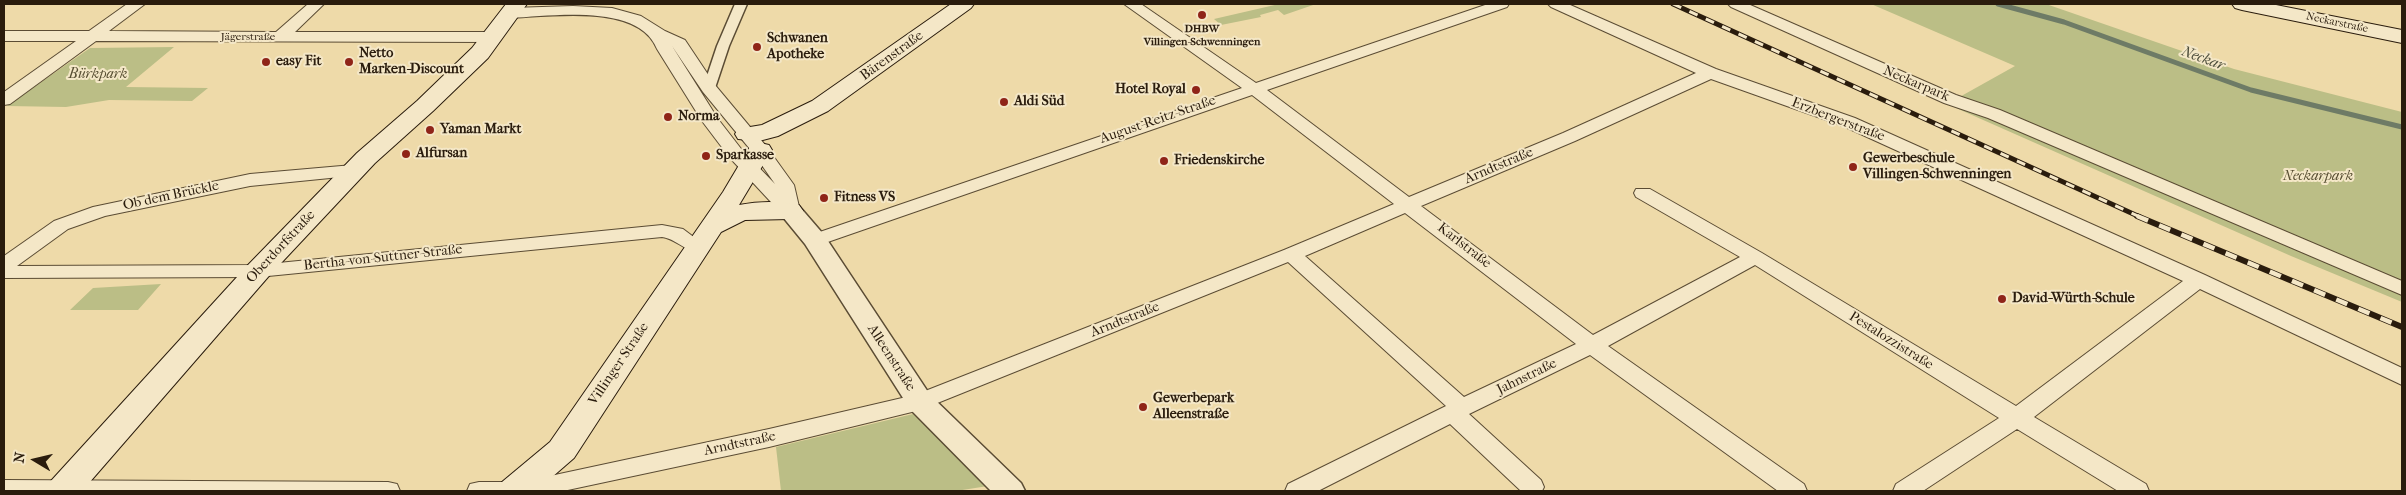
<!DOCTYPE html>
<html>
<head>
<meta charset="utf-8">
<style>
	body { margin:0 }
	#map { position:relative; width:2406px; height:495px; overflow:hidden; background:#eedaa9; font-family:"IM FELL French Canon",serif }
	canvas { display:block }
	.frame { position:absolute; inset:0; border:5px solid #2a1c0d; pointer-events:none }
	.north { position:absolute; left:10px; top:435px; width:50px; height:50px; -webkit-text-stroke:4px #f4e7c7; paint-order:stroke; rotate:279deg; font-size:14px; font-weight:700; line-height:20px; text-align:center; color:#2a1c0d }
	.north::after { content:''; display:block; margin:auto; width:18px; height:22px; background:#2a1c0d; clip-path:polygon(50% 0,100% 100%,50% 72%,0 100%) }
</style>
</head>
<body>
<div id="map">
<canvas width="2406" height="495"></canvas>
<div class="frame"></div>
<div class="north">N</div>
</div>
<script>
const ctx = document.querySelector('canvas').getContext('2d');
ctx.lineJoin = 'round';
function fill(path, color) { ctx.fillStyle = color; ctx.fill(path, 'evenodd'); }
function stroke(path, color, width, dash) { ctx.strokeStyle = color; ctx.lineWidth = width; ctx.lineCap = dash ? 'butt' : 'round'; ctx.setLineDash(dash || []); ctx.stroke(path); }
function drawText(font, color, halo, rows, align = 'center') {
  ctx.font = font + ' "IM FELL French Canon",serif'; ctx.lineWidth = 4; ctx.setLineDash([]); ctx.textBaseline = 'middle'; ctx.strokeStyle = halo; ctx.fillStyle = color; for (const [text, x, y, turn = 0] of rows) {
    ctx.save(); ctx.translate(x, y); ctx.rotate((+turn || 0) * Math.PI / 180); ctx.textAlign = isNaN(turn) ? turn : align; if (halo) ctx.strokeText(text, 0, 0); ctx.fillText(text, 0, 0); ctx.restore();
  }
}
fill(new Path2D(`
	M1279 4H1316L1284 15 1278 10 1260 15 1261 17 1221 25 1214 19Z
	M1871 4H2046L2234 69 2402 112V302L2291 256 1947 104 2015 66Z
	M174 47 126 87 208 88 192 101 109 100 66 107 7 106 90 48Z
	M161 284 138 310H70L93 288Z
	M913 414 988 486 956 491H781L776 447Z`), '#bbbe86');
stroke(new Path2D(`
	M1998 4 2064 22 2251 90 2402 127`), '#6e7b66', 5);
const pedestrian = new Path2D(`
	M735 4H747L729 46 715 88 713 91H705L703 88 717 46Z`);
const minor = new Path2D(`
	M127 4H145L109 31 276 32 308 4H324L295 32H493L499 34 501 37 499 40 493 42 96 41 10 104 4 105V92L76 41H4V31H89Z
	M1124 4H1141L1256 83 1488 4H1509L1507 7 1267 90 1409 197 1563 133 1696 73 1551 7 1548 4H1568L1716 69 1855 118 2205 275 2402 368V385L2200 289 2034 417 2146 484 2149 491H2118L2017 429 1923 491H1893L1896 484 1999 418 1755 265 1608 346 1804 484 1807 491H1778L1590 355 1469 414 1541 480 1544 487 1542 491H1521L1450 424 1318 491H1285L1288 484 1446 406 1288 262 920 410 769 447 563 491H467L470 484 479 482H515L550 476 769 429 915 395 1284 250 1394 204 1252 95 822 244 815 246 808 244 805 240 808 236 1242 88ZM1711 79 1843 126 2183 281 2016 406 1762 253 1650 189H1636L1634 193 1636 197 1740 257 1593 335 1421 206 1575 141ZM1405 213 1576 344 1464 397 1305 256Z
	M1728 4H1748L1956 95 2000 110 2402 281V295L1988 118 1944 103 1731 7Z
	M573 6 612 8 641 16 665 31 685 40 715 85 766 146 794 185 800 211 797 215 790 217 783 215 730 158 702 121 657 49C639 3 552 16 511 18L503 13 511 8ZM672 46 703 92 754 154 775 184 742 150 718 119Z
	M353 165 360 167 362 171 360 175 250 186 105 216 68 229 17 266 258 265 662 225 683 229 707 247 704 251C687 255 678 239 662 237L258 277 4 278V256L54 221 93 207 250 174Z
	M4 480 388 482 397 484 400 491H4Z`);
const tertiary = new Path2D(`
	M790 204 799 206 824 235 930 395 1021 483 1025 491H991L910 409 805 244 778 211 781 206Z`);
const secondary = new Path2D(`
	M506 4H527L488 58 433 111 375 163 268 277 82 491H45L50 482 248 265 357 153 417 101 472 48Z
	M951 4H974L971 8 828 111 778 136 759 141 738 139 735 134 738 129 762 125 812 101Z
	M2232 4H2271L2402 30V43L2242 10 2235 8Z
	M760 143 769 145 772 150 739 205C759 201 780 201 799 205L803 211 799 217 790 219 745 220 721 232 574 458 536 491H497L502 482 550 442 723 192 751 145Z`);
stroke(pedestrian, '#5b4c34', 3);
stroke(minor, '#5b4c34', 2);
stroke(tertiary, '#5b4c34', 3);
stroke(secondary, '#2a1c0d', 2);
fill(pedestrian, '#f4e7c7');
fill(minor, '#f4e7c7');
fill(tertiary, '#f4e7c7');
fill(secondary, '#f4e7c7');
const railFar1 = new Path2D(`
	M1673 4 2140 217`);
const rail = new Path2D(`
	M2137 216 2402 327`);
stroke(railFar1, '#2a1c0d', 5);
stroke(rail, '#2a1c0d', 6);
stroke(railFar1, '#f4e7c7', 3, [9]);
stroke(rail, '#f4e7c7', 4.5, [12]);
for (const [x, y, r, color] of [
	[1202,15,5,"#8f2418"],
	[757,47,5,"#8f2418"],
	[266,62,5,"#8f2418"],
	[349,62,5,"#8f2418"],
	[1196,90,5,"#8f2418"],
	[1004,102,5,"#8f2418"],
	[668,117,5,"#8f2418"],
	[430,130,5,"#8f2418"],
	[406,154,5,"#8f2418"],
	[706,156,5,"#8f2418"],
	[1164,161,5,"#8f2418"],
	[1853,167,5,"#8f2418"],
	[824,198,5,"#8f2418"],
	[2002,299,5,"#8f2418"],
	[1143,407,5,"#8f2418"]
]) { const dot = new Path2D(); dot.arc(x, y, r, 0, 2 * Math.PI); ctx.fillStyle = color; ctx.fill(dot); stroke(dot, '#f4e7c7', 2); }
drawText('11px', '#2a1c0d', '#f4e7c7', [
	["Neckarstraße",2337,23,12],
	["Jägerstraße",248,37]
]);
drawText('bold 11px', '#2a1c0d', '#f4e7c7', [
	["DHBW",1202,29],
	["Villingen-Schwenningen",1202,42]
]);
drawText('bold 14px', '#2a1c0d', '#f4e7c7', [
	["Schwanen",767,39],
	["Apotheke",767,55],
	["Netto",359,54],
	["Marken-Discount",359,70],
	["easy Fit",276,62],
	["Hotel Royal",1186,90,"right"],
	["Aldi Süd",1014,102],
	["Norma",678,117],
	["Yaman Markt",440,130],
	["Alfursan",416,154],
	["Sparkasse",716,156],
	["Gewerbeschule",1863,159],
	["Villingen-Schwenningen",1863,175],
	["Friedenskirche",1174,161],
	["Fitness VS",834,198],
	["David-Würth-Schule",2012,299],
	["Gewerbepark",1153,399],
	["Alleenstraße",1153,415]
], 'left');
drawText('14px', '#2a1c0d', '#f4e7c7', [
	["Bärenstraße",892,56,-36],
	["Neckarpark",1916,84,23],
	["August-Reitz-Straße",1158,120,-19],
	["Erzbergerstraße",1838,120,21],
	["Arndtstraße",1499,166,-23],
	["Ob dem Brückle",171,196,-12],
	["Karlstraße",1464,246,38],
	["Oberdorfstraße",281,247,-47],
	["Bertha-von-Suttner-Straße",383,258,-6],
	["Arndtstraße",1125,320,-22],
	["Pestalozzistraße",1891,341,32],
	["Alleenstraße",891,358,57],
	["Villinger Straße",619,364,-56],
	["Jahnstraße",1527,377,-26],
	["Arndtstraße",740,444,-12]
]);
drawText('italic 14px', '#564d31', '#f4e7c7', [
	["Bürkpark",98,75],
	["Neckarpark",2318,177]
]);
drawText('italic 15px', '#4c4c3a', '#f4e7c7', [
	["Neckar",2203,59,20]
]);
</script>
</body>
</html>
